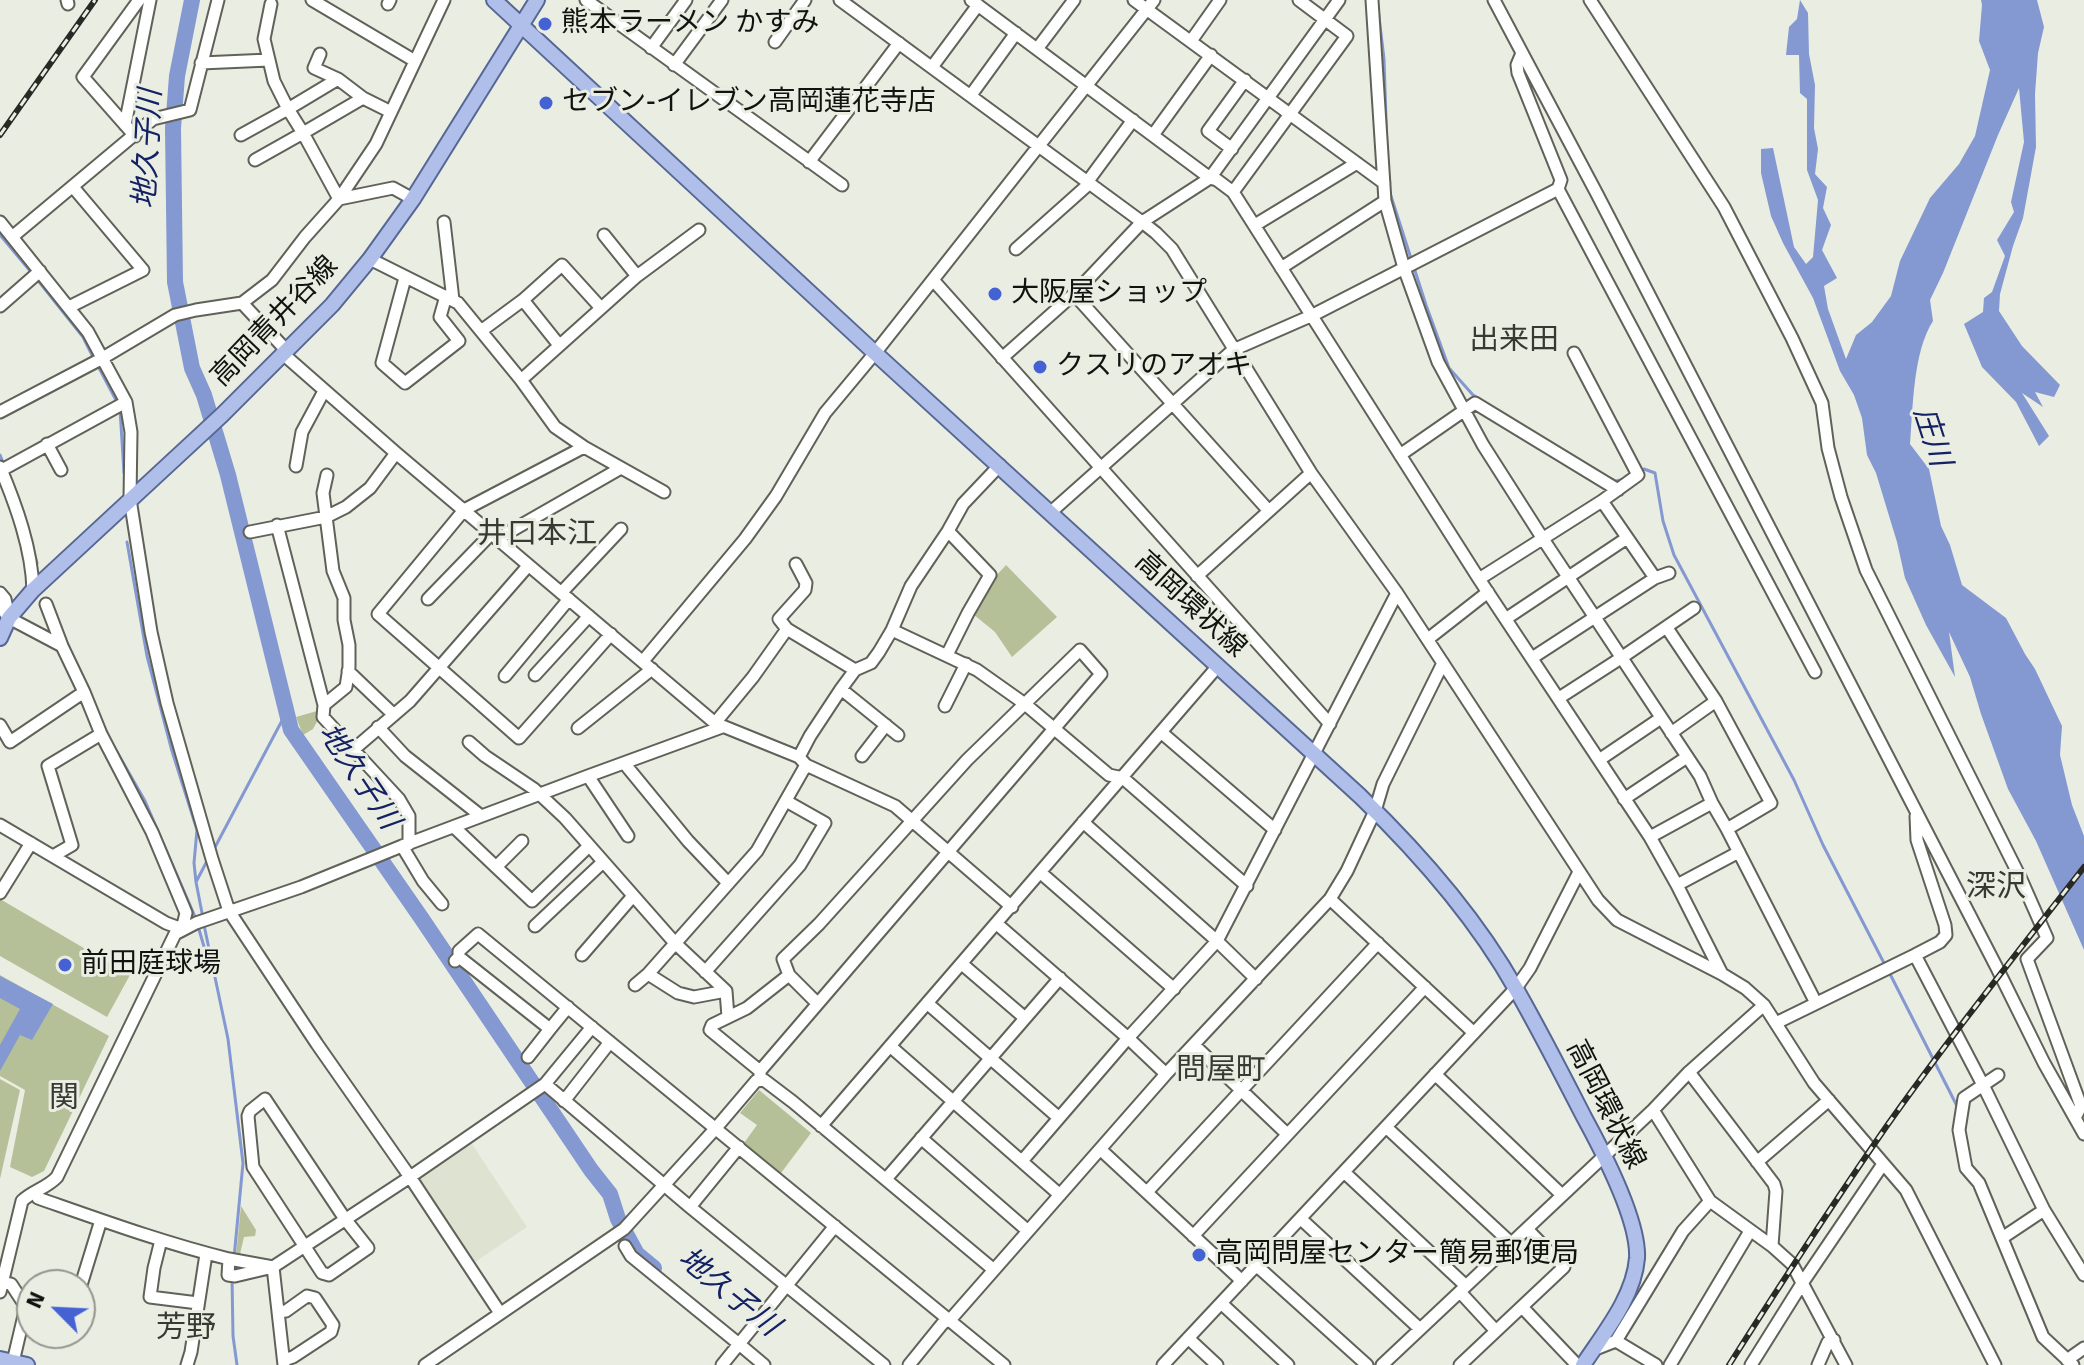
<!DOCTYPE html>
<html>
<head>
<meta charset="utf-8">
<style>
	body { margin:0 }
	#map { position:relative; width:2084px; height:1365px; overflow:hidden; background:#eaede2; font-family:Signika,sans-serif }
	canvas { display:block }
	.north { position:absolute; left:16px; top:1269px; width:80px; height:80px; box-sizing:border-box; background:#eaede2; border:2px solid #94968e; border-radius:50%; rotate:294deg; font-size:22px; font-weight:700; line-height:32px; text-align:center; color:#121310 }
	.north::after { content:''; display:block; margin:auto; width:28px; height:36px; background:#4562d5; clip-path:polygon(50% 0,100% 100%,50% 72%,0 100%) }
</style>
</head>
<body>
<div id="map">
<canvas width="2084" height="1365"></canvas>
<div class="north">N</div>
</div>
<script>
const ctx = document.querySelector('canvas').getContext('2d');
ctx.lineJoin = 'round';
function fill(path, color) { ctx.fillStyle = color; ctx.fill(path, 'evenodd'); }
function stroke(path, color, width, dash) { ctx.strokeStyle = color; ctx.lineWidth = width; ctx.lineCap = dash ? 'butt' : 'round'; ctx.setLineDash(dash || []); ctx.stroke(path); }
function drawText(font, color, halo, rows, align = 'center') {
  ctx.font = font + ' Signika,"Noto Sans JP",sans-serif'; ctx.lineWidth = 6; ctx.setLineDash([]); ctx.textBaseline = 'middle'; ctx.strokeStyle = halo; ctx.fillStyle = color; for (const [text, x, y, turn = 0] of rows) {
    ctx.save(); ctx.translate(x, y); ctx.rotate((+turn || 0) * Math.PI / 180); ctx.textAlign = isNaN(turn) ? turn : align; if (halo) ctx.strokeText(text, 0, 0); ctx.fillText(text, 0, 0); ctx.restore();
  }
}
fill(new Path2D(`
	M470 1141 527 1227 475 1262 419 1178Z`), '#dee3d1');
fill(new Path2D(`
	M1006 565 1057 617 1012 657 995 632 973 614 995 577Z
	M317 711 319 718 313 729 303 735 296 717Z
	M0 899 130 975 107 1017 0 956Z
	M0 975 109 1036 44 1171 32 1177 10 1167 25 1090 0 1076Z
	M0 1079 20 1090 0 1179Z
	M759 1090 811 1133 781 1173 744 1143 757 1125 740 1113Z
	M241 1206 256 1230 255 1236 244 1237 240 1254 236 1255Z`), '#b5c098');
fill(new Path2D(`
	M1800 0 1808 13 1809 54 1815 85 1814 128 1818 149 1815 174 1827 187 1823 208 1831 225 1822 250 1837 278 1824 286 1828 309 1846 359 1856 335 1872 322 1891 296 1900 261 1930 198 1959 164 1975 136 1990 70 1979 41 1982 5 1981 0H2037L2044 27 2038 53 2035 94 2036 147 2023 218 2013 246 2000 294 1999 311 2022 346 2060 385 2054 397 2035 392 2043 407 2022 393 2049 436 2039 446 2016 402 1982 367 1964 324 1983 312 1984 298 1992 292 2005 256 1997 240 2014 212 2011 202 2024 142 2019 88 1998 135 1943 273 1930 300 1933 321C1913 352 1913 407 1910 444L1929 469 1941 526 1950 545 1962 585 2006 618 2025 654 2035 669 2062 726 2060 755 2072 805 2084 836V950L2036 841 2008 789 1981 714 1970 677 1949 632 1955 677 1926 625 1905 578 1897 542 1876 473 1867 455 1862 418 1854 395 1840 371 1813 298 1783 243 1771 216 1761 173V149L1773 148 1794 247 1806 264 1813 257 1818 200 1807 170V99L1800 93 1799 55H1786L1789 27 1797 19Z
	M0 976 53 1004 32 1040 20 1035 0 1071V1045L20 1009 0 998Z`), '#8498d1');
stroke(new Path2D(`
	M1377 0 1384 59 1387 150
	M1390 193 1426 305 1449 368 1473 395 1493 408
	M0 235 31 272
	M36 278 83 337 94 359
	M98 366 117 402
	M120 409 124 473
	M0 455 4 465
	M1638 472 1644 469 1655 473 1663 521 1674 555 1794 780 1823 845 1885 965
	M1605 476 1616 481 1625 479
	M127 542 147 656 172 751 197 830 194 863 196 882
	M33 551 37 563
	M64 636 72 655
	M117 752 145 801 196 919
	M213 851 286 713
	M203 918 196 882 207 861
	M204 925 228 1039 243 1163 234 1258
	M198 926 207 957 211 956
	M1889 972 1958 1108
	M1955 1139 1958 1155
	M232 1277 233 1336 237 1365`), '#8498d1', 3);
stroke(new Path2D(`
	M192 0 177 76 173 128 175 282 192 368 204 395 228 475 291 730 422 919 591 1170 610 1194 618 1219 637 1254 654 1268`), '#8498d1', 16);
const minor = new Path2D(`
	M67 0 68 4
	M312 0 415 61
	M586 0 842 185
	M840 0 1142 222 1156 233 1172 249 1311 473 1397 593 1598 900 1617 920 1722 974 1745 988 1764 1005 1814 1083 1906 1190 1995 1365
	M971 0 1210 178 1339 0
	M1134 0 1384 183
	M1372 0 1385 201 1404 268 1438 362 1483 445 1543 539 1700 776 1712 803 1727 829 1816 1003
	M1494 0 1597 194 1996 966 2044 1063 2084 1134
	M1590 0 1724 207 1792 338 1822 403 1828 448 1841 497 1866 570 2020 877 2047 938 2027 959 2081 1106 2075 1118
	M271 4 264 39 274 81 288 109 338 79 363 98
	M388 4 390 0
	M1191 41 1220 0
	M775 42 805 0
	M651 48 686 0
	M1037 49 1074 0
	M320 54 314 68 338 79
	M201 63 269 60
	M674 65 722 0
	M932 67 978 5
	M971 95 1016 33
	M125 125 150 0
	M241 135 288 109 303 133 255 160
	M1153 135 1211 55
	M135 136 83 77 139 0
	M1232 149 1208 131 1245 80
	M809 162 899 43
	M1088 181 1133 120
	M1558 189 1815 672
	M1233 192 1347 36 1299 0
	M339 199 303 133 363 98 391 112
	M339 199 393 188 413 199
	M0 222 88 332 126 402 131 432 130 499 151 632 167 703 212 859 229 911 317 1044 410 1177 500 1313
	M444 222 453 300
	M1255 225 1357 163
	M604 235 637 276
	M12 237 153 119 190 110 218 0
	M1016 249 1090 183
	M370 259 458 303 521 380 555 427 584 447 664 492
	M1281 268 1385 201
	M405 278 382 363 405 383 459 341 440 317 446 296
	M933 280 1330 724
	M1074 294 1269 511
	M523 300 559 345
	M242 303 286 350
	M0 306 40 271
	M69 307 143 270 73 187
	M481 331 523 300 562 265 601 308
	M282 353 396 453 715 723 799 757 806 765 895 806 1012 907
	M1574 353 1638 475 1602 501
	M1002 358 1074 294 1142 222 1210 178 1217 180 1233 192 1479 579 1650 837 1677 885 1722 974
	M521 380 637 276 699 230
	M0 412 101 359 175 315 196 310 242 303 272 280 305 237 339 199 376 144 444 0
	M47 444 61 470
	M584 447 464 510 378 614 519 738 611 634
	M1400 455 1475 403 1618 490
	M296 466 302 432 324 391
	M0 467C16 505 32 549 33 590
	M0 471 126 402
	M327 475 323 493 333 571 344 598V620L349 645V667L346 687 324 705 323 717 399 799 409 816V844
	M1051 512 1233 350 1313 315 1558 189 1561 180 1518 73 1517 65 1522 53
	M277 525 324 705
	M250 532 326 517 346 507 370 488 396 453
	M497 539 621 468
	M796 564 806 583 805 590 779 619 787 629 855 670
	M1197 576 1311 473
	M1479 579 1602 501 1655 578
	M0 593 5 599 8 613
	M561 593 621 529
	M428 599 491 534
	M46 604 62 646
	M0 606 9 618 62 646 84 692 101 734 152 832 186 913 182 929
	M1507 618 1627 538
	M1667 628 1716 701 1771 803 1727 829
	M892 630 977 670 1025 704 1109 775 1123 778 1247 886
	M1428 639 1488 592
	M947 655 968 613 990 575 948 531
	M1532 658 1655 578 1669 573
	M643 661 745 539 776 496 825 413 875 353 1154 0
	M348 671 394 715
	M535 675 589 616
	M505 676 569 599
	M841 689 898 735
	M1559 698 1621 658 1694 608
	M945 706 966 664
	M715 723 753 677 787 629
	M0 725 10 742 84 692
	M378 727 405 756 481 816
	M578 728 652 669
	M1162 733 1275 830
	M1671 733 1716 701
	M469 742 485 756 534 789 565 818 675 943 726 991 728 1017
	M353 750 410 701 528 566
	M862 756 886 725
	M799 757 810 736 841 689 855 670 871 663 879 652 892 630 911 586 948 531 963 504 1000 465
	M1599 760 1661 718
	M624 763 688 841 728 883
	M588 776 628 836
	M1624 799 1687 757
	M1083 822 1217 941 1256 979
	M0 825 166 923 182 929
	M454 827 496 867
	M1650 837 1712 803
	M522 841 496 867 532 901 589 846
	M402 846 423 881 442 904
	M53 856 72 845 48 766 101 734
	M1041 873 1174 989
	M1677 885 1739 852
	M0 893 31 843
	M1330 899 1474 1033
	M997 924 1128 1038 1166 1074
	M535 926 603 862
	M582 955 633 896
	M1915 955 1983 1085 2044 1210 2084 1275
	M459 957 550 1029 568 1007
	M455 961 459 957V951L478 934 1004 1365
	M962 964 1025 1018
	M705 972 800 865 825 823 786 801
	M648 974 678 993 694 997 726 991
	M635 985 648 974 757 851 806 765
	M927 1003 1059 1118
	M1776 1023 1915 955 1940 942 1946 935 1945 925 1917 840 1916 816
	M1194 1045 1287 1134
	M890 1046 1060 1195
	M528 1057 550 1029
	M760 1071 710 1030 712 1025 747 1008 789 975
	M1689 1072 1774 1184 1776 1191 1772 1246
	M1435 1074 1562 1195
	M1998 1075 1964 1098 1959 1130 1966 1168 1979 1183 2043 1337 2073 1365
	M760 1079V1071L1101 674 1080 650 967 760 819 924 783 959 789 975 817 1003
	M545 1084 592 1027
	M265 1099 345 1219 368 1248 329 1275 322 1273 253 1167 248 1116 250 1111Z
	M564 1101 610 1042
	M1653 1110 1710 1201 1772 1246 1792 1264 1846 1365
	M821 1126 1218 666
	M1386 1127 1512 1244
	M921 1138 1028 1231
	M1100 1149 1242 1281
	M1022 1161 1128 1038 1217 941 1397 593
	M1757 1162 1829 1100
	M1344 1172 1466 1286
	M886 1179 1060 978
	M37 1191 38 1198C101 1220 164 1243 229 1259L228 1275 235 1276 273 1267 410 1177 545 1084 690 1207 884 1365
	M1147 1192 1378 943
	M690 1207 739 1147
	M1301 1219 1420 1329
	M1193 1236 1425 987
	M2002 1238 2044 1210
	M161 1240 154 1268 150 1297 198 1303
	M625 1246 631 1256 739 1344 835 1226
	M229 1259 273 1267 284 1365
	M1257 1266 1367 1365
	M2 1282 11 1284 26 1307 13 1362
	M81 1285 101 1220
	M0 1292 22 1201C32 1191 47 1188 57 1177L175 934 196 923 301 887 402 846 588 776 722 727
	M1460 1292 1496 1331
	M1221 1303 1288 1365
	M1522 1307 1577 1365
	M278 1312 286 1311 307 1296 315 1298 333 1325 331 1332 293 1357 284 1360
	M1188 1338 1217 1365
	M1616 1341 1656 1365
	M1593 1350 1616 1341 1683 1231 1710 1201
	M2067 1360 2084 1348
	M187 1365 191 1352 206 1254
	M425 1365 624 1229 716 1128 756 1081 764 1080 793 1102 994 1270
	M722 1365 739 1344 764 1365
	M909 1365 943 1323 950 1320 1166 1074 1330 899 1347 871 1367 828 1375 811 1383 784 1443 663
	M1163 1365 1516 988 1530 968 1579 872
	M1382 1365 1653 1110 1689 1072 1764 1005
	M1460 1365 1564 1267 1527 1229
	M1670 1365 1750 1231
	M1751 1365 1803 1282 1883 1164
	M1818 1365 1828 1342 1834 1340`);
const major = new Path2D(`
	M494 0 875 353 1360 796C1418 852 1476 918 1516 989 1540 1031 1562 1074 1584 1117 1602 1150 1639 1221 1637 1258 1634 1297 1604 1333 1583 1365
	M0 638 9 618 33 590 222 415 332 305 370 259 413 199 537 0
	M0 1359 27 1365`);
stroke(minor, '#606259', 15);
stroke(major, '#566793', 18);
stroke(minor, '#fff', 11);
stroke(major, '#b0bfe9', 14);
const rail = new Path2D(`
	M0 135 95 0
	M1729 1365C1780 1285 1832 1205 1886 1127 1949 1038 2017 953 2084 867`);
stroke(rail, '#282925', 6);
stroke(rail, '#eaede2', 3, [9]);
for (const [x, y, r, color] of [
	[545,24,8,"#4562d5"],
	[546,103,8,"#4562d5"],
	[995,294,8,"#4562d5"],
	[1040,367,8,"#4562d5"],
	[65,965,8,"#4562d5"],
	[1199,1255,8,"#4562d5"]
]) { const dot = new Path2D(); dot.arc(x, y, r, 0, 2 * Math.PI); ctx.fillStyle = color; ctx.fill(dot); stroke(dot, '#eaede2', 3); }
drawText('28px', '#121310', '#eaede2', [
	["熊本ラーメン かすみ",561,24],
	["セブン-イレブン高岡蓮花寺店",562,103],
	["大阪屋ショップ",1011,294],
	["クスリのアオキ",1056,367],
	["前田庭球場",81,965],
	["高岡問屋センター簡易郵便局",1215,1255]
], 'left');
drawText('28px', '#121310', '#eaede2', [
	["高岡青井谷線",275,322,-46],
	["高岡環状線",1190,605,43],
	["高岡環状線",1605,1105,63]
]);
drawText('italic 30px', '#142163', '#eaede2', [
	["地久子川",149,149,-87],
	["庄川",1931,437,72],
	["地久子川",358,777,56],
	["地久子川",728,1293,39]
]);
drawText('30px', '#383a32', '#eaede2', [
	["出来田",1514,341],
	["井口本江",537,535],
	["深沢",1996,888],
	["問屋町",1221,1071],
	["関",64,1099],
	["芳野",186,1329]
]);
</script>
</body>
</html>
